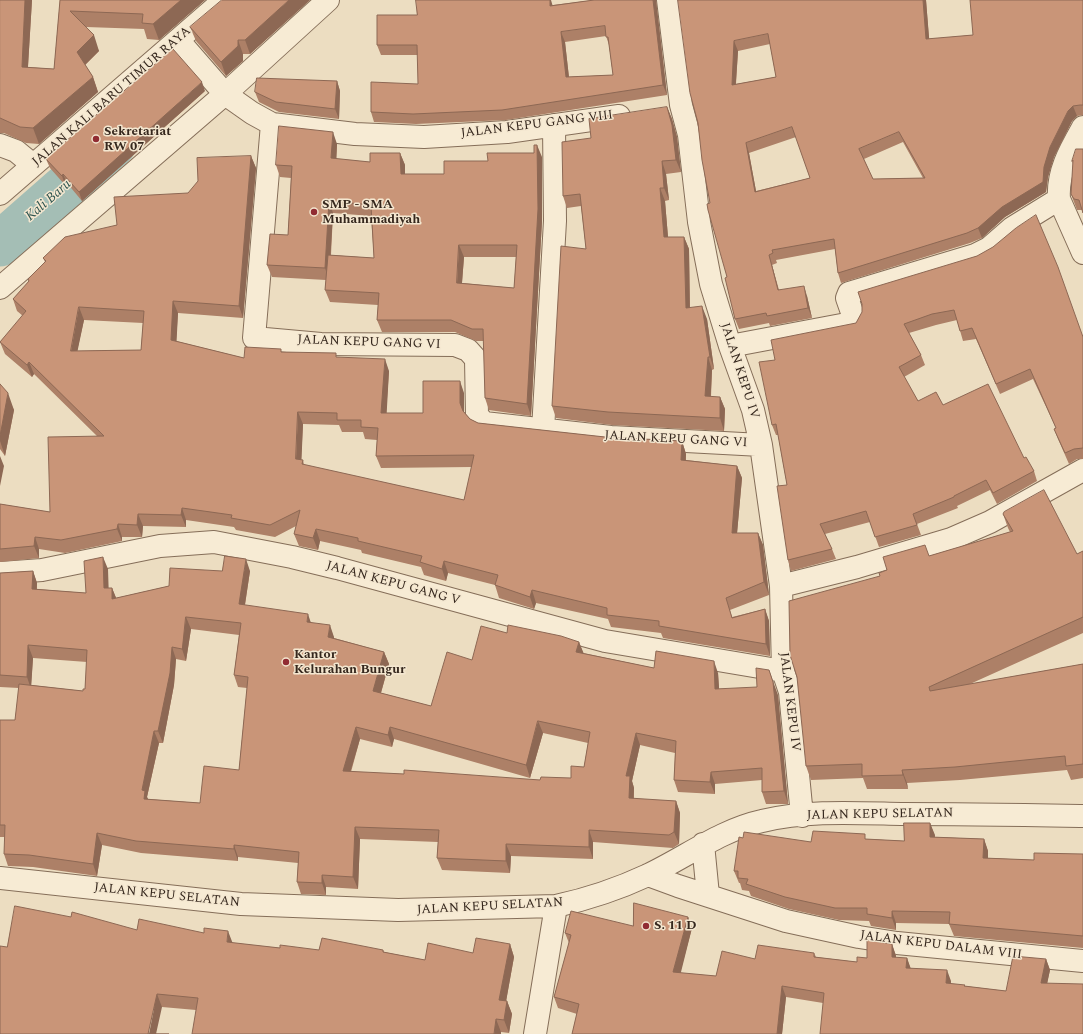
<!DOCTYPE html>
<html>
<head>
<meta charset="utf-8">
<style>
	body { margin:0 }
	canvas { display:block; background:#ecddc1 }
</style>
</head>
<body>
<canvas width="1083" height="1034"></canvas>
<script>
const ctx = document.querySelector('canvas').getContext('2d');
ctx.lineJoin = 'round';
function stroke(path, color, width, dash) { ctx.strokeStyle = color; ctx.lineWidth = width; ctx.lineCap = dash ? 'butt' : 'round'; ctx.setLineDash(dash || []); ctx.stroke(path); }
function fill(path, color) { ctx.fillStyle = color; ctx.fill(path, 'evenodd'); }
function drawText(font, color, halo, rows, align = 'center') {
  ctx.font = font + ' Spectral,serif'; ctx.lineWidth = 3; ctx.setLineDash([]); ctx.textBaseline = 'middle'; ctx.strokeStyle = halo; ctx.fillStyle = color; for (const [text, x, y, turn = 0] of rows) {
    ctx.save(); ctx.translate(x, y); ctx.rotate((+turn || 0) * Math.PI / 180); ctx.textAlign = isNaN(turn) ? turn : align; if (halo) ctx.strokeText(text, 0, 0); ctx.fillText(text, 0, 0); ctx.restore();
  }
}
stroke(new Path2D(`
	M0 244 114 144`), '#a4beb5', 45);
const minor = new Path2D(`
	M668 0 681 105 689 135 699 222 711 284 730 346 753 410 761 445 781 586 783 671 790 692 802 816
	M178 40 225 94 252 113 272 124 254 338 321 344 455 345 468 350 476 359 477 415 484 423 611 437 761 445
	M272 124 355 134 424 137 507 132 619 116
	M1083 127C1070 150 1057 172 1059 199L1083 253
	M0 145 16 151 33 165
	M0 194 224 0
	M0 288 225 94 328 0
	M730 346 852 323 854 318 847 298 849 293 975 255 989 248 1012 228 1059 199
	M543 430 555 221 554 125
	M0 573 42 570 160 546 214 542 292 557 337 568 605 641 783 671
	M781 586 857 567 951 539 990 522 1083 470
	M703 844 708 895
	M648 875 678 886 786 921 859 937 897 943 1083 961
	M0 878 241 904 398 910 556 906C588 899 618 889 648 875 686 857 721 830 762 821 807 810 855 813 901 814 962 814 1022 815 1083 816
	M535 1034 556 906`);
stroke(minor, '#856e59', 24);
stroke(minor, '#f7ebd4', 22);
fill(new Path2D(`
	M0 0H32L28 67 54 69 60 0H205L159 40 147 39 144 29 86 27 99 51 85 65 93 77 98 92 39 144 26 143 4 133H0Z
	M310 0 250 54H243V61L226 76 196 41 190 27Z
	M594 0H656L667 95 506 120 416 124 374 122 371 112 418 84V55H381L377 45 417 15 553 5ZM606 36 609 45 613 75 569 77 565 42Z
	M678 0H926L929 39 973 35 1083 0V115L1077 116 1072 121 1054 157 1048 177 1046 192 1005 217 982 238 970 243 841 283 838 273 835 249 776 260 777 263 772 265 779 290 807 296 812 318 770 326 769 323 739 329 735 319 727 277 710 203ZM770 44 776 77 736 84 738 51ZM796 137 810 178 756 191 749 153ZM903 142 923 178 873 179 864 159Z
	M337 81 340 91 339 119 279 112 259 102 255 92Z
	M205 91 82 201 67 183 65 185 50 168 46 159Z
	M667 107 672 119 677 137 681 172 666 174 669 200 665 201 668 237H684L689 249 690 308 707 319 714 369 712 370 711 397H720L725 409 724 431 612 425 556 418 552 406 586 249 581 206 567 208 563 196 591 138Z
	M337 144 336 159 370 162 400 153 405 165V174H444L488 161 542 157V221L531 416 489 410 485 398 484 341H476L455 332H382L377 320 378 305 330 302 325 290 326 280 272 277 267 265 288 235 291 178 280 177 276 165ZM333 213 371 216 374 258 331 255ZM464 257H516L514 288 462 283Z
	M1083 149 1082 210H1077L1071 194 1073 164 1072 161Z
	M251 156 256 168 243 318 178 313 176 341 244 358 282 352 337 357 389 371 386 413H423L464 393V412L470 419 478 423 605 437 682 441 686 454V460L737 466 742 478 737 533H758L763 545 769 595 730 610 732 617 765 609 769 621 770 656 663 638 661 633 611 627 608 619 536 603 534 609 499 598 495 585 448 573 446 581 424 575 421 567 362 553 361 550 320 541 318 550 299 546 294 534 296 526 275 537 236 530 234 527 186 520V527L143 526 142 537H122V541L65 553 39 549V558L0 562V504L50 512 97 436 34 374 32 377 5 354 0 342 23 316 17 311 13 299 29 282 28 279 45 262 43 258 188 193ZM84 320 143 323 141 350 77 351ZM303 424 339 425 342 432H363L365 439 377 440 376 456 381 468 472 467 464 500 304 465 303 460H301Z
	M977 256 1083 337V459H1077L1069 464 1058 439 1054 429 1056 428 1033 379 1000 394 976 339 963 341 957 320 936 325 909 333 921 355 925 365 904 377 918 401 943 405 1024 458 1034 471 1037 481 997 504 990 490 957 506 958 508 917 524 921 535 879 547 870 522 825 534 832 549 836 559 791 571 788 560 787 485 778 435H776L772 425 775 360 856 323Z
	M0 384 14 410 5 456 0 449Z
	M1003 514 1077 554 1083 551V633L970 684 1083 664V778L1071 780 1067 770 960 780 907 783 908 789H867L863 778 811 780 806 766 880 576 887 570 929 556 1010 532 1008 528Z
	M108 569V588H112L116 598 169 586 222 571H250L245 605 311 622 334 637V638L384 652 389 664 381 693 431 706 472 660 507 633 579 642 583 653 654 668 718 673 719 689 778 695 788 804H766L762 792V780L715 784V794L678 792 674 780 675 753 640 745 632 781 634 788V799L676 801 680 813 679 844 673 848 593 842V859L511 856 510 873 442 870 437 858 438 842 360 839 358 889 326 887V895L301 894 297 882 298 863 238 857V861L141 853 102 845 97 876 33 867 8 866 4 854 5 837H0V720H15L19 688 0 687V573L33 571 37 583V589L86 593ZM191 629 239 635 234 675 238 687 247 688 239 770 200 803 148 799 147 797 159 743H163L174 685 176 659 186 661ZM33 658 87 662 85 689 83 691 31 685ZM543 733 588 743 584 767 571 778 540 780 404 774 351 772 360 739 392 747 394 739 530 778Z
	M930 823 935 837 984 839 988 851V858L1034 860 1083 854V948L954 936 949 924 896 923V930L871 926 869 921 839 920 789 909 751 896 749 891 742 890 740 883H739L734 871 743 838 811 842 867 839 904 841Z
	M688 917 692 928 680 973 716 976 755 959 814 953 816 957 857 962 867 958 892 944 896 956V958H907L910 968 951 981V984L965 986 1006 991 1046 959 1050 970 1047 983 1083 1034 823 1003 786 997 782 1034H572L577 1014 558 1008 554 997 569 943 565 933 633 926Z
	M137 930 233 943 280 948 319 950H383L384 952 425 960 473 953 510 944 514 957 506 1001H507L512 1014 509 1033 501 1032 196 1010 162 1007 0 1034 7 947Z`), '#ad8067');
fill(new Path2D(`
	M25 0H32L27 82 22 67Z
	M181 0H205L159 40 153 24Z
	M289 0H310L250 54 245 40Z
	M550 0H551L553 7 550 6Z
	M653 0H656L667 95 663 85Z
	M923 0H926L930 49 926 39Z
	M561 32 565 42 570 87 566 77Z
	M94 35 99 51 82 68 77 52Z
	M238 40 243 54V61L226 76 221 62Z
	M734 41 738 51 735 95 732 85Z
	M93 77 98 92 39 144 33 128Z
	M337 81 340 91 339 119 335 109Z
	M202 82 205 91 82 201 79 192Z
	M1073 106 1077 116 1072 121 1054 157 1048 177 1046 192 1005 217 982 238 978 228 1050 147 1068 111Z
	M667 107 672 119 677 137 681 172 676 160Z
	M333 132 337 144 336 170 331 158Z
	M746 143 749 153 758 202 755 192Z
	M537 145 542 157V221L531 416 527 404Z
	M400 153 405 165V186L401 174Z
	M251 156 256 168 243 318 239 306Z
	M662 161 666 174 669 200 664 188Z
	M63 174 67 183 65 185 62 176Z
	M660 188 665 201 669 249 664 237Z
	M329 201 333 213 329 280 325 268Z
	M684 237 689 249 690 321 686 308Z
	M459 245 464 257 461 295 457 283Z
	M769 255 772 265 781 300 778 290Z
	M804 286 807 296 812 318 808 308Z
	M173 301 178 313 176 352 171 340Z
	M702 306 707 319 714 369 710 357Z
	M79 307 84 320 75 363 71 351Z
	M708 357 712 370 710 409 705 396Z
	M385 359 389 371 386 425 381 413Z
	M29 362 34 374 32 377 27 365Z
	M460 381 464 393V415L460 403Z
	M8 393 14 410 5 456 0 441V436Z
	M720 397 725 409 724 431 720 418Z
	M298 412 303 424 301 471 296 459Z
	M682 441 686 454 685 472 681 460Z
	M0 456 4 466 0 486Z
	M737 466 742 478 736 545 732 533Z
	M182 508 186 520V527L181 515Z
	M138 514 143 526 142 537 137 525Z
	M118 524 122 537V541L117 529Z
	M316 529 320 541 318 550 313 538Z
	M758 533 763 545 769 595 764 582Z
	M35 537 39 549V558L34 546Z
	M103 557 108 569 109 600 104 588Z
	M246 559 250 571 243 617 239 604Z
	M444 561 448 573 446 581 442 569Z
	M33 571 37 583 36 601 32 589Z
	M112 588 117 600 112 599Z
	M532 590 536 603 534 609 530 597Z
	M765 609 769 621 770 656 766 644Z
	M308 614 312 626 307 622Z
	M186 617 191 629 186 661 182 649Z
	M330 625 334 637 333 649 328 637Z
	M579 642 584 654 576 652Z
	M28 645 33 658 31 689 27 677Z
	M172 647 176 659 174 685 163 743 158 731Z
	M384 652 389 664 378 703 373 691Z
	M714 661 718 673 720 702 715 689Z
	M769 670 778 695 788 804 784 791Z
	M538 721 543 733 530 778 526 765Z
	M356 727 360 739 347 783 343 771Z
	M390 727 394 739 392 747 388 735Z
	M154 731 159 743 147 797 150 803 144 799 142 790Z
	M636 733 640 745 632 781 634 788 633 810 629 798 626 776Z
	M902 770 907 783 908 789 903 775Z
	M711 772 715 784V794L710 782Z
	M676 801 680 813 679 844 674 832Z
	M930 823 935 835 934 849 930 837Z
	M355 827 360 839 358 889 353 877Z
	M589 830 593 842V859L589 847Z
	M97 833 102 845 97 876 93 864Z
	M984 839 988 851V870L983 858Z
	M506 844 511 856 510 873 506 861Z
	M234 845 238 857V861L234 849Z
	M322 875 326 887V895L322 883Z
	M892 911 896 923V930L892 918Z
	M688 917 692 928 678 984 673 972Z
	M228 931 233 944 227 942Z
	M510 944 514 957 504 1013 499 1000Z
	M892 944 896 956V969L892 957Z
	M907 958 911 969 906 968Z
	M1046 959 1050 970 1045 994 1041 983Z
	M947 970 951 981 950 994 946 983Z
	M782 986 786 997 782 1034H777Z
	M157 994 162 1007 156 1034H149Z
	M507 1001 512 1014 509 1033 504 1020Z
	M496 1019 501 1032V1034H494Z`), '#8d6854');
const building = new Path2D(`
	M0 0H25L22 67 54 69 60 0H181L153 24 142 23 143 14 70 11 94 35 77 52 93 77 33 128 20 127 0 118Z
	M222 0H289L245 40H238V46L221 62 190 27Z
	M416 0H550V6L594 0H653L663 85 502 110 413 114 371 112V82L418 84 417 45H377V15H417ZM605 26 606 37H608L613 75 566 77 561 32Z
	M678 0H923L926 39 973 35 970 0H1083V105H1080L1073 106 1068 111 1050 147 1044 167 1043 182 1002 207 978 228 967 233 838 273 834 239 772 250 773 253 769 255 778 290 804 286 808 308 767 316 766 313 735 319 725 278 727 277 708 210 707 204 710 203 702 160 698 123 690 93ZM768 34 776 77 732 85 734 41ZM792 127 810 178 755 192 746 143ZM899 132 925 178 873 179 859 149Z
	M173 49 202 82 79 192 63 174 62 176 46 159Z
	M257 78 337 81 335 109 276 102 255 92Z
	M667 107 672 125 676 160 662 161 664 188H660L664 237H684L686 308 702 306 710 357H708L705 396 720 397V418L608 412 552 406 561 246 586 249 580 194 563 196 562 142 591 138 589 119Z
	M279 126 333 132 331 158 370 162V153H400L401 174H444V161H488L487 153H534V145H537L538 209 527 404 485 398 483 329H472L451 320H377L379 293 325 290 328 255 374 258 371 205 329 201 325 268 267 265 270 234 288 235 292 166 276 165ZM459 245H517L514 288 457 283Z
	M1076 149H1083V213L1079 200 1074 199 1071 194 1073 160 1072 161Z
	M251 156 239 306 173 301 171 340 244 358 245 347 281 349V352L336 353V357L385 359 381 413H423V381H460V403L463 411 470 419 478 423 605 437 682 441 681 460 737 466 732 533H758L764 582 726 598 732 618 765 609 766 644 659 626V621L607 615V608L532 590 530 597 495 585 498 575 444 561 442 569 420 562 422 556 358 541V538L316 529 313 538 294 534 300 510 270 525 231 518 232 515 182 508 181 515 138 514 137 525 118 524 117 529 61 540 35 537 34 546 0 549V504L50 512 48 437 104 436 29 362 27 365 0 342 26 311 13 299 29 281 28 279 46 261 43 258 65 237 117 225 114 197 188 193 198 181 197 158ZM79 307 144 311 141 350 71 351ZM298 412 337 413V420H361V427L378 428 376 456 474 455 464 500 302 464 303 460 296 459Z
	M1036 215 1058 267 1083 337V448L1074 449 1065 453 1054 429 1056 428 1030 369 996 384 972 328 960 331 954 310 932 314 904 324 921 355 899 367 918 401 936 392 943 405 988 384 1024 458 1026 457 1034 471 993 493 986 480 954 496V497L913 514 917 525 875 537 866 511 820 524 832 549 788 560 777 486 787 485 776 424 772 425 759 362 775 360 771 340 856 323 862 312V304L858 292 977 256 993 247 1016 228Z
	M0 384 8 393 0 436Z
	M1044 490 1077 554 1083 551V617L929 687 930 691 1083 664V764L1066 766 1065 756 955 767 902 770 903 775 862 776V764L806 766 797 677 790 655 789 601 880 576 879 573 887 570 883 557 925 545 929 556 1013 531 1003 514 1004 512Z
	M225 556 246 559 239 604 308 614 307 622 330 625 328 637 384 652 373 691 431 706 447 652 472 660 481 626 507 633 508 625 561 636 579 642 576 652 654 668 656 651 714 661 715 689 757 687 756 668 769 670 773 682 784 791 762 792V768L711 772 710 782 674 780 676 741 636 733 626 776H630L629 798 676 801 674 832 669 835 589 830V847L506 844V861L437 858 439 830 355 827 353 877 322 875V883L297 882 299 852 234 845V849L136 841 97 833 93 864 29 855 4 854 5 825H0V720H15L19 684 83 691V689H85L87 650 28 645 27 677 0 675V573L33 571 32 589 86 593 84 561 103 557 104 588H112V599L169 586 170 568 222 571ZM186 617 241 623 234 675 248 677 239 770 204 766 200 803 144 799 145 791 142 790 154 731H158L170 673 172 647 182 649ZM538 721 590 732 584 767 571 766V778L541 777 540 780 404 770V774L343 771 356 727 388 735 390 727 526 765Z
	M904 823H930V837L984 839 983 858 1034 860V853L1083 854V936L949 924 950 912 892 911V918L867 914V908H835L785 897 746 884 748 879 738 878V871H734L739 837 743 838 744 832 811 842 813 831 865 834V839L904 841Z
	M634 903 688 917 673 972 716 976 722 951 755 959 758 945 814 953V957L857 962V957L867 958V940L892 944V957L907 958 906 968 947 970 946 983 965 985 964 986 1006 991 1013 956 1046 959 1041 983 1083 984V1034H820L824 993 782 986 777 1034H572L579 1004 554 997 571 935 565 933 571 911 633 926Z
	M15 906 71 917 72 912 137 930 139 919 204 933V928L228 931 227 942 280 948V945L319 950 322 938 383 950V952L425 960 428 943 473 953 476 938 510 944 499 1000 507 1001 504 1020 496 1019 494 1034H192L198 998 157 994 148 1034H169H0V946L7 947Z`);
fill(building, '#c99578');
stroke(building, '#8d6854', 1);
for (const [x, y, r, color] of [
	[96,139,4,"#912c32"],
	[314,212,4,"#912c32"],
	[286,662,4,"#912c32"],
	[646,926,4,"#912c32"]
]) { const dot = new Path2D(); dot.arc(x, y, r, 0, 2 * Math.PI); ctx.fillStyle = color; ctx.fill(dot); stroke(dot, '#f4e7d0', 1.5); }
drawText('13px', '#35271d', '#f4e7d0', [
	["JALAN KALI BARU TIMUR RAYA",112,97,-41],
	["JALAN KEPU GANG VIII",537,125,-7],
	["JALAN KEPU GANG VI",369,343,2],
	["JALAN KEPU IV",739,371,72],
	["JALAN KEPU GANG VI",676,440,3],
	["JALAN KEPU GANG V",393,584,15],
	["JALAN KEPU IV",789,702,83],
	["JALAN KEPU SELATAN",880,815,-1],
	["JALAN KEPU SELATAN",167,896,6],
	["JALAN KEPU SELATAN",490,907,-3],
	["JALAN KEPU DALAM VIII",941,946,7]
]);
drawText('bold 13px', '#35271d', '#f4e7d0', [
	["Sekretariat",104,132],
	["RW 07",104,147],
	["SMP - SMA",322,205],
	["Muhammadiyah",322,220],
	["Kantor",294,655],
	["Kelurahan Bungur",294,670],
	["S. 11 D",654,926]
], 'left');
drawText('italic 14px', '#2d544f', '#f4e7d0', [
	["Kali Baru",49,201,-41]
]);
</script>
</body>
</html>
